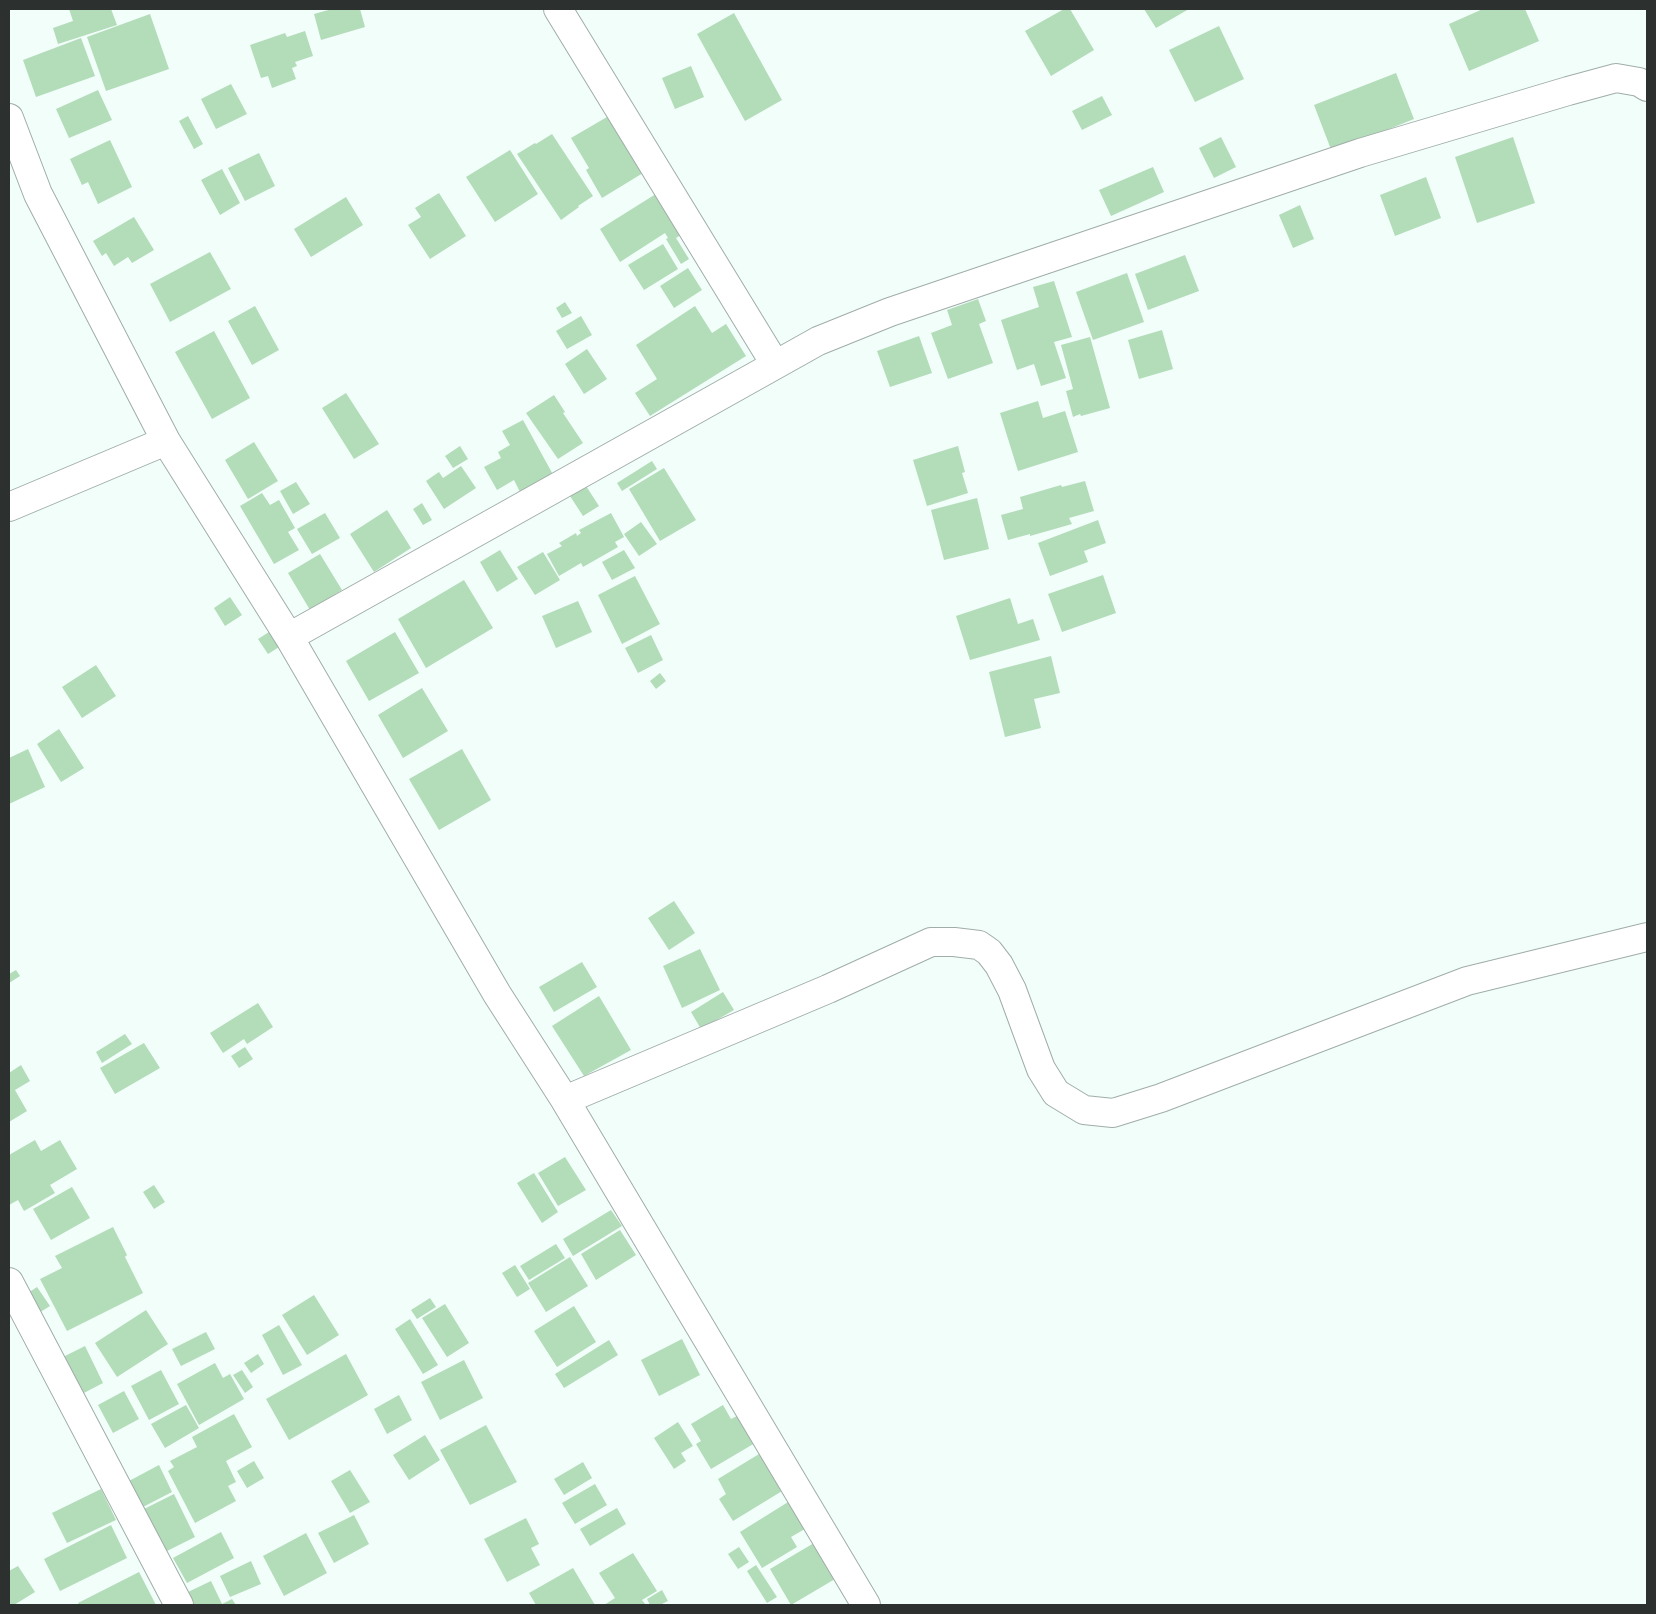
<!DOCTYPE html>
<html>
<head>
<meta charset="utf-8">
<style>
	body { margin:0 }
	#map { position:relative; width:1656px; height:1614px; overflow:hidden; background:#f1fefa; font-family:"IBM Plex Serif",serif }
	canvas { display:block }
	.frame { position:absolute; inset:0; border:10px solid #2c3130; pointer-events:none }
</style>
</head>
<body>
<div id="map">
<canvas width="1656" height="1614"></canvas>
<div class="frame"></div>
</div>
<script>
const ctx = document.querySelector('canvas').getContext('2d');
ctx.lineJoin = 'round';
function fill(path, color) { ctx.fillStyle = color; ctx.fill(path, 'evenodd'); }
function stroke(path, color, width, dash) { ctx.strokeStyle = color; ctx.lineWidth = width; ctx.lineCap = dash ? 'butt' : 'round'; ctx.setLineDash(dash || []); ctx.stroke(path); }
fill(new Path2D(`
	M69 9H111L117 25 58 44 53 28 73 21Z
	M332 9H360L365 27 321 40 314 14Z
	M1064 9H1070L1094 50 1051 76 1025 31Z
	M1144 9H1189L1156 28Z
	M1483 9H1525L1539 41 1469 71 1449 24Z
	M734 13 782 100 745 121 697 34Z
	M150 14 169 69 106 91 87 37Z
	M1219 26 1244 79 1195 102 1169 50Z
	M305 31 313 56 295 62 297 66 292 68 296 79 272 88 268 76 261 78 250 45 285 33 287 37Z
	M81 38 95 76 36 97 23 60Z
	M691 66 704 97 675 109 662 78Z
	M1396 73 1414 119 1332 152 1314 105Z
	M231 84 247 114 216 129 201 99Z
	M98 90 112 120 69 138 56 109Z
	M1102 96 1112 115 1082 130 1072 111Z
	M188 116 203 144 194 149 179 121Z
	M607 117 643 173 602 198 586 170 589 168 571 138Z
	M552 134 593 196 578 206 579 207 561 220 517 154 535 143 536 144Z
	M1221 137 1236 167 1214 178 1199 148Z
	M1513 137 1535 203 1477 223 1455 157Z
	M110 140 132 187 98 204 88 182 82 185 70 159Z
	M510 150 538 194 495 222 466 177Z
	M259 153 275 186 245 201 228 168Z
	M1153 167 1164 192 1111 216 1099 190Z
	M222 169 240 203 220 215 201 180Z
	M1426 177 1441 218 1395 236 1380 195Z
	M659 192 684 233 676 238 689 259 681 264 666 239 668 238 665 233 620 262 600 229Z
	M439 193 466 236 430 259 408 225 421 217 415 208Z
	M346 197 363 225 311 257 294 229Z
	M1300 205 1314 239 1293 248 1279 215Z
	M134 217 154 250 132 263 128 257 114 266 106 253 102 256 93 241Z
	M663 244 678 269 644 290 628 265Z
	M210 252 231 289 170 322 150 284Z
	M1185 255 1199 291 1148 310 1135 274Z
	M688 268 702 290 674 308 660 286Z
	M1127 273 1144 322 1093 340 1076 292Z
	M1054 281 1072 337 1054 342 1066 378 1041 386 1034 364 1017 370 1001 320 1039 307 1033 287Z
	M978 299 986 321 979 324 993 363 948 379 931 333 952 325 947 310Z
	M565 302 572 313 562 318 556 308Z
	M255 306 279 350 252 365 228 321Z
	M695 306 712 333 726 324 746 356 650 416 635 393 657 379 636 345Z
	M581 316 592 335 567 349 556 331Z
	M1162 330 1173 369 1139 379 1128 340Z
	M214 331 250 398 212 419 175 352Z
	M919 336 932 373 890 387 877 351Z
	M1090 337 1110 408 1081 416 1080 414 1073 417 1066 391 1073 389 1061 345Z
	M587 349 607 379 584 394 565 364Z
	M346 393 379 444 354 459 322 408Z
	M554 395 565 412 563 413 583 443 558 459 526 413Z
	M1038 401 1043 418 1065 411 1078 452 1018 471 1000 413Z
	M523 420 556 480 523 498 514 480 497 490 484 467 501 458 498 452 510 445 502 431Z
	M254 442 278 481 248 499 225 460Z
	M460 446 468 459 453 468 445 456Z
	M958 446 965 472 962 473 968 493 927 506 913 460Z
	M652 461 657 469 622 491 617 483Z
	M461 466 476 488 444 509 426 481 439 472 443 478Z
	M664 468 696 520 660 541 629 489Z
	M1085 481 1094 511 1069 518 1072 524 1030 536V534L1008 540 1001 515 1023 509 1020 497 1061 485 1062 487Z
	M296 482 310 504 293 514 280 491Z
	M586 486 599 506 583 516 570 496Z
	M262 493 270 505 279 500 295 528 288 532 299 550 274 564 240 506Z
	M977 498 989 549 944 560 931 510Z
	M422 503 432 520 423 525 413 509Z
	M387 510 411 548 374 572 350 534Z
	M325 513 340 538 312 554 297 529Z
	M611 513 624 537 615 542 618 547 583 567 581 563 559 576 547 554 562 546 559 543 576 533 577 536 581 533 579 530Z
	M1098 520 1106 543 1084 551 1088 562 1050 576 1038 543Z
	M641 522 657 544 639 556 624 534Z
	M500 550 518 579 497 592 480 562Z
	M624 550 635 568 612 580 602 562Z
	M543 552 560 580 535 595 517 567Z
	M320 554 342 590 310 610 288 573Z
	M1103 575 1116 613 1062 632 1048 594Z
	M635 576 660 624 622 644 598 595Z
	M464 580 493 628 426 668 398 619Z
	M230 597 242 615 225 626 214 608Z
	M1010 598 1018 624 1033 619 1040 640 970 660 956 616Z
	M578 601 592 632 556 648 542 616Z
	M269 632 279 647 268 654 258 639Z
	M395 632 419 673 369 701 346 661Z
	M651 635 663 660 638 673 625 648Z
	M1051 656 1060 693 1034 699 1041 728 1005 737 989 672Z
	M96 665 116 696 82 718 62 687Z
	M660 673 666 681 656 689 650 681Z
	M422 688 448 731 403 758 378 715Z
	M59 729 84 768 61 782 37 744Z
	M28 749 45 787 9 804V758Z
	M462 749 491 800 439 830 409 779Z
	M674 901 695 933 669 950 648 918Z
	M700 949 720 990 682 1008 663 966Z
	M582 962 597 987 554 1012 539 987Z
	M16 970 20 976 9 983V974Z
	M723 992 734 1010 701 1029 691 1012Z
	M599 996 631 1050 584 1076 552 1026Z
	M258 1003 273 1027 247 1044 244 1039 223 1053 210 1033Z
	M125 1034 132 1044 102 1063 96 1052Z
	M144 1043 160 1068 115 1094 100 1068Z
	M245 1047 253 1059 239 1068 231 1056Z
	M21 1065 30 1081 15 1090 27 1111 9 1122V1073Z
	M35 1140 41 1151 60 1140 77 1169 50 1185 55 1193 24 1211 18 1200 9 1205V1155Z
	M565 1157 586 1190 558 1206 538 1173Z
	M534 1173 558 1212 542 1223 517 1183Z
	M154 1185 165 1202 154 1209 143 1192Z
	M72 1187 90 1218 51 1240 33 1209Z
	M611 1210 622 1226 573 1256 563 1239Z
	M113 1227 127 1255 125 1257 143 1293 67 1331 40 1279 62 1268 55 1256Z
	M620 1230 636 1255 596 1280 581 1254Z
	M556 1244 565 1258 529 1280 520 1266Z
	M570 1257 588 1286 546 1312 528 1283Z
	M515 1265 530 1289 517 1297 502 1273Z
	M37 1287 50 1306 34 1316 22 1297Z
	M314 1295 339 1335 307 1355 282 1315Z
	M430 1298 436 1307 417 1319 411 1310Z
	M445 1304 469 1343 447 1357 422 1318Z
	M574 1306 596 1342 557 1367 534 1331Z
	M146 1310 168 1344 117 1377 95 1343Z
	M410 1319 438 1365 423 1374 395 1329Z
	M279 1325 302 1365 283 1375 262 1335Z
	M206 1332 215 1349 181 1366 172 1349Z
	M682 1339 700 1375 659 1396 641 1360Z
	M609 1340 618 1355 564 1388 555 1374Z
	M85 1346 103 1383 80 1395 61 1358Z
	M258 1354 264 1364 251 1373 244 1363Z
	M346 1354 368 1395 289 1440 266 1399Z
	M464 1360 483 1398 440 1420 421 1382Z
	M215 1363 223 1378 230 1374 244 1399 199 1425 177 1384Z
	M161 1370 179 1404 149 1420 131 1386Z
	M242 1370 253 1387 245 1393 233 1375Z
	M124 1391 139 1419 113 1433 98 1405Z
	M399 1395 412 1420 387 1434 374 1409Z
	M186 1405 199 1428 165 1448 151 1424Z
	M723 1405 731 1419 739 1415 755 1443 711 1469 696 1444 701 1441 691 1424Z
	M234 1414 252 1447 226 1461 236 1482 228 1486 236 1501 195 1523 168 1471 174 1467 170 1461 197 1447 192 1437Z
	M678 1422 693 1446 681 1453 686 1461 674 1469 654 1438Z
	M486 1425 517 1482 470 1505 440 1450Z
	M425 1435 440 1460 409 1480 393 1455Z
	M764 1451 787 1488 733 1521 719 1499 726 1494 718 1479Z
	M254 1461 264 1478 247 1488 237 1471Z
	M583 1462 592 1478 564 1495 554 1479Z
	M159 1465 172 1492 143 1507 129 1481Z
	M350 1470 370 1502 350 1513 331 1481Z
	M595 1484 607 1505 575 1524 562 1503Z
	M101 1489 116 1520 67 1543 52 1513Z
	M174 1494 195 1537 159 1555 138 1512Z
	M793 1499 810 1526 791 1537 797 1547 762 1568 740 1532Z
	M617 1508 626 1524 590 1546 580 1529Z
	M354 1515 369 1544 334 1563 318 1533Z
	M526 1518 539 1544 531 1548 540 1565 507 1582 484 1539Z
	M111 1525 127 1558 60 1591 44 1559Z
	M221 1532 234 1558 187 1583 173 1558Z
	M306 1533 327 1573 284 1596 263 1556Z
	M814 1543 835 1579 791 1605 770 1569Z
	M739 1547 749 1562 738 1569 728 1554Z
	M633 1553 657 1591 642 1600 646 1605H604L615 1598 599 1573Z
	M251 1561 261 1584 230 1597 220 1576Z
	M756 1565 777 1597 767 1603 747 1571Z
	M18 1566 35 1592 14 1605H9V1571Z
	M573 1568 595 1605H536L529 1593Z
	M139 1572 156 1605H79L78 1603Z
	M211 1581 222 1604 232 1599 236 1605H192L186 1593Z
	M662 1590 668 1601 660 1605H650L647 1599Z`), '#b3dcb9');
const minor = new Path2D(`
	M558 9 775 364
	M9 118 38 194 166 441 289 637 497 994 565 1100 866 1605
	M9 507 166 441
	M289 637 818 341 890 312 1360 153 1568 91 1616 78 1639 82 1647 87
	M565 1100 828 989 931 942H954L979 945 989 952 999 965 1012 990 1041 1069 1056 1093 1084 1110 1113 1113 1161 1098 1467 981 1647 937
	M9 1282 179 1605`);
stroke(minor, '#a0ada9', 30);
stroke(minor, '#fff', 28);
</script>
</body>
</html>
